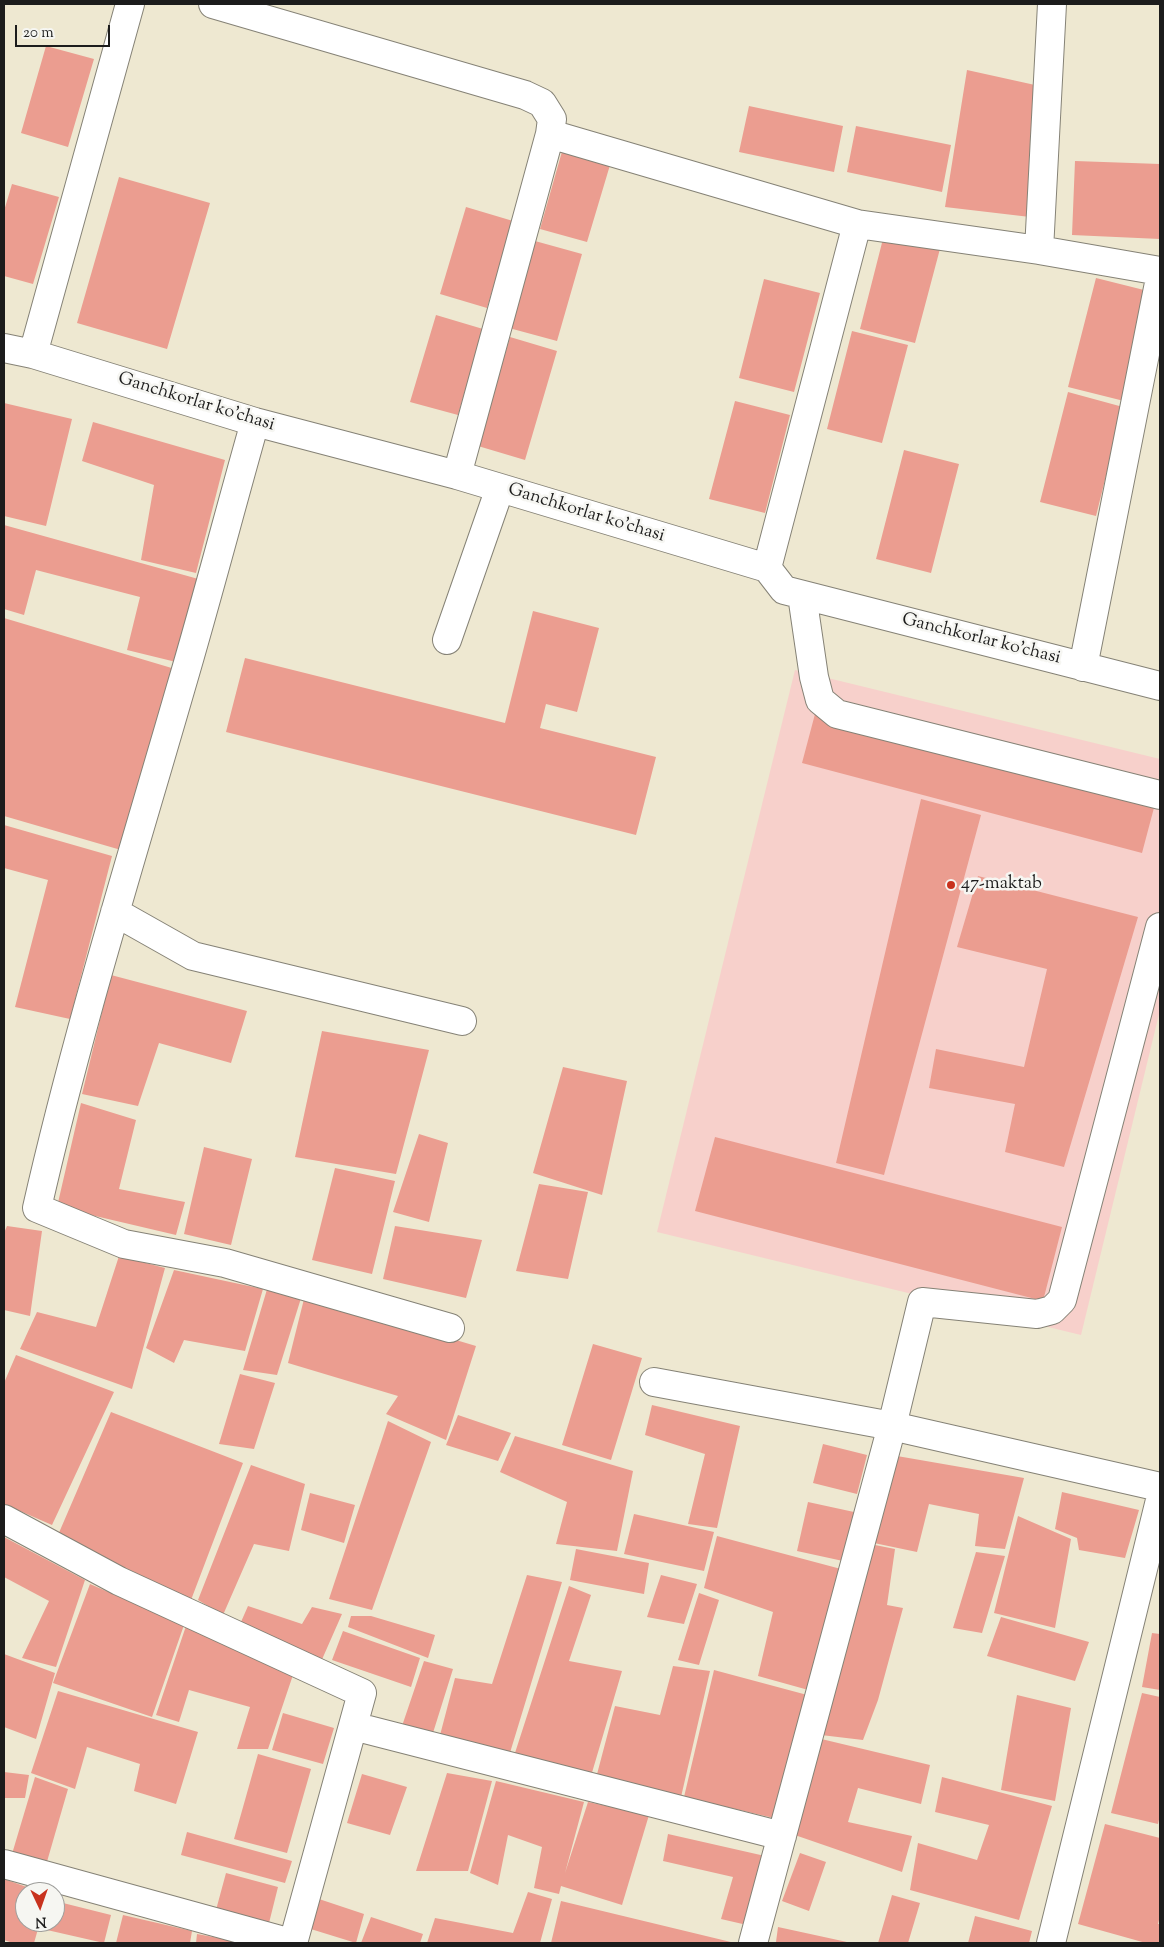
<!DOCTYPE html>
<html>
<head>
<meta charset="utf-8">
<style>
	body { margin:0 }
	#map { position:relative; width:1164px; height:1947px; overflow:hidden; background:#eee8d1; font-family:"Sorts Mill Goudy",serif }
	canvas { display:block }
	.frame { position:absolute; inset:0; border:5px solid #1c1c1c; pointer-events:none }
	.north { position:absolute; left:15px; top:1882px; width:50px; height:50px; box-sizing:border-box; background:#f6f6f2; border:1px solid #9f9f9c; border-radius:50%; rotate:177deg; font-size:14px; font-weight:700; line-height:20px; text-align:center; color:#1c1c1c }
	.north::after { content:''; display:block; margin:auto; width:18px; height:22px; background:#c8321e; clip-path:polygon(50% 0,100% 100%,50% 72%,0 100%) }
	.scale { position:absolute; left:15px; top:25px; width:95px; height:22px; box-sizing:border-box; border:2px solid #1c1c1c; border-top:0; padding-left:6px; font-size:15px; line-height:18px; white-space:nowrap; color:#1c1c1c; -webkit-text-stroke:4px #f6f6f2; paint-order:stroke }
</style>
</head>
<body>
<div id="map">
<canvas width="1164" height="1947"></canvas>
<div class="frame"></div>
<div class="north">N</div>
<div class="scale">20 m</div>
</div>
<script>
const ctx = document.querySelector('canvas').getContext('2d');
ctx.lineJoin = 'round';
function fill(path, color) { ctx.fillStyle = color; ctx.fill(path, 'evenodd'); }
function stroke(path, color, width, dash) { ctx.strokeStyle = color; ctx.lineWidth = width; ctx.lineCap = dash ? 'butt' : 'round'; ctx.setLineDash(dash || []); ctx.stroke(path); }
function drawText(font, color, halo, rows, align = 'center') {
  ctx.font = font + ' "Sorts Mill Goudy",serif'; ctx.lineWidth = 5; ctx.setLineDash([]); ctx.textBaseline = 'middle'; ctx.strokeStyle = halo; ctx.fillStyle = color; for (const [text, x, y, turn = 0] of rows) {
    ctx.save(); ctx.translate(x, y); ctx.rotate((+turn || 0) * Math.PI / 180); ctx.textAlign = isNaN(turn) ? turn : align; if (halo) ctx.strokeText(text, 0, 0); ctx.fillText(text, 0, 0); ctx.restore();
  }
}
fill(new Path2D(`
	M795 670 1160 759V1010L1081 1335 657 1232Z`), '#f7d0cb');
fill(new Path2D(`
	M46 46 94 59 68 147 21 133Z
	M967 70 1035 85 1030 217 945 207Z
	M749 106 843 126 834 172 739 152Z
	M856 126 951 145 942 192 847 172Z
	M565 141 613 155 587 242 540 229Z
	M1075 161 1160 164V239L1072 235Z
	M119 177 210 203 167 349 77 323Z
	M12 184 59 197 33 284 4 276V211Z
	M466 207 513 221 487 308 440 294Z
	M885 231 941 245 915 343 860 329Z
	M535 241 582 254 557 341 509 328Z
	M1096 278 1152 292 1124 401 1068 387Z
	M764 279 820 293 794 392 739 378Z
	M436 315 483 329 458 415 410 402Z
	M852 331 908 345 882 443 827 429Z
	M510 337 557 351 525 460 478 446Z
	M1068 392 1123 407 1096 516 1040 502Z
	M735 401 790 415 765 513 709 499Z
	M4 403 72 419 46 526 4 516Z
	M93 422 225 460 196 573 141 560 154 485 82 461Z
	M904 450 959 464 931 573 876 559Z
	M4 525 202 580 176 662 127 650 140 597 36 570 24 615 4 609Z
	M533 611 599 628 577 712 546 704 540 728 656 757 636 835 226 732 245 658 505 723Z
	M4 618 175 669 121 850 4 816Z
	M815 714 1155 804 1142 853 802 763Z
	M921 799 981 815 884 1175 836 1163Z
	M4 825 112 856 70 1019 15 1007 48 880 4 868Z
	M978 876 1138 917 1064 1167 1005 1152 1015 1104 929 1088 936 1049 1024 1067 1047 969 957 947Z
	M111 975 247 1011 231 1063 159 1043 138 1106 82 1094Z
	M322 1031 429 1050 396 1174 295 1157Z
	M563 1067 627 1081 602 1195 533 1173Z
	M81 1103 136 1120 119 1189 185 1202 176 1235 57 1207Z
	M419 1134 448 1143 429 1222 393 1212Z
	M715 1137 1062 1227 1043 1301 695 1211Z
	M204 1147 252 1159 231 1245 184 1234Z
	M335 1168 395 1181 372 1274 312 1260Z
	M539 1184 588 1192 568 1279 516 1271Z
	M7 1226 42 1231 30 1316 4 1310V1233Z
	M395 1226 482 1240 466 1298 383 1279Z
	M119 1256 165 1268 132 1389 20 1349 37 1312 96 1327Z
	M174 1270 263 1289 245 1351 184 1340 174 1363 146 1348Z
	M268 1286 302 1295 277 1375 243 1370Z
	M305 1295 476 1346 446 1440 386 1414 398 1396 288 1363Z
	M593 1344 642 1358 611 1460 562 1445Z
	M16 1355 114 1392 52 1525 4 1504V1383Z
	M240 1374 275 1383 254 1449 219 1444Z
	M652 1405 740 1426 717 1528 688 1524 705 1454 645 1435Z
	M111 1412 243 1463 191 1600 58 1535Z
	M458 1415 511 1433 498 1461 446 1445Z
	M388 1421 431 1442 372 1610 329 1599Z
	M515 1436 633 1471 617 1551 556 1544 567 1502 500 1472Z
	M823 1444 867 1455 857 1494 813 1483Z
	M897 1456 1024 1478 1005 1549 975 1546 979 1514 929 1504 917 1552 874 1543Z
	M251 1465 305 1484 289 1551 254 1544 223 1615 198 1600Z
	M1062 1492 1139 1510 1125 1558 1079 1550 1077 1538 1055 1529Z
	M310 1493 355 1505 344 1543 301 1530Z
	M808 1502 854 1512 843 1561 797 1551Z
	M634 1514 714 1532 704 1571 624 1554Z
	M1018 1516 1071 1539 1055 1628 994 1613Z
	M717 1536 841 1569 812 1691 758 1676 773 1612 704 1588Z
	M4 1537 85 1580 56 1667 22 1658 49 1601 4 1577Z
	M865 1543 895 1549 887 1605 903 1608 878 1700 863 1740 821 1735Z
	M576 1549 649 1563 644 1594 570 1580Z
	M976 1552 1005 1556 982 1633 953 1628Z
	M527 1575 562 1582 509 1756 439 1739 455 1678 492 1684Z
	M661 1575 697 1584 684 1624 647 1617Z
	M90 1584 184 1625 152 1717 53 1683Z
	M569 1586 591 1595 569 1661 622 1671 591 1776 514 1756Z
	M699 1593 719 1600 699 1665 678 1660Z
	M248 1606 302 1624 312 1607 342 1614 320 1664 237 1631Z
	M351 1616H371L435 1635 428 1658 348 1627Z
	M1001 1617 1089 1642 1075 1681 987 1656Z
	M186 1626 295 1669 268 1749H237L250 1707 189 1690 179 1722 156 1715Z
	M343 1631 420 1658 411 1687 332 1660Z
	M1152 1633 1160 1634V1690L1142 1687Z
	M4 1654 55 1673 36 1739 4 1727Z
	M424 1661 453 1669 432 1736 402 1726Z
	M673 1666 710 1671 681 1797 596 1778 615 1706 660 1715Z
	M714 1670 811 1696 778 1819 684 1797Z
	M58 1691 198 1732 176 1804 134 1791 140 1764 87 1747 75 1789 31 1773Z
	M1142 1693 1160 1697V1815L1158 1824 1111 1813Z
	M1017 1695 1071 1708 1055 1801 1001 1790Z
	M283 1713 334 1728 323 1764 272 1750Z
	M813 1737 930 1765 921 1804 858 1788 848 1822 912 1836 902 1872 789 1833Z
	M258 1754 311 1769 287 1853 234 1839Z
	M4 1772 29 1775 25 1798H4Z
	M447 1773 492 1781 468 1871H416Z
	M362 1774 407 1787 390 1835 347 1823Z
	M35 1777 68 1789 44 1872 9 1864Z
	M942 1777 1052 1806 1019 1920 910 1890 918 1843 977 1860 989 1825 935 1812Z
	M496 1781 584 1802 565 1873 588 1802 649 1815 622 1905 561 1886 559 1894 534 1888 542 1847 508 1835 498 1885 470 1873Z
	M1105 1824 1160 1838V1916L1158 1924H1160V1943H1146L1078 1924Z
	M187 1832 292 1861 285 1883 181 1855Z
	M668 1834 765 1856 747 1925 721 1919 733 1877 663 1861Z
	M800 1853 826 1862 809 1911 782 1901Z
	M226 1873 278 1887 269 1923 216 1910Z
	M4 1879 41 1892H25V1922H40L34 1943H13L4 1940Z
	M528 1892 552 1899 540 1943H427L435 1918 513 1933Z
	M892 1895 920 1903 908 1943H878Z
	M310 1896 364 1914 356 1943 301 1926Z
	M55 1901 111 1915 104 1943 47 1930 49 1922H55Z
	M561 1901 735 1943H551Z
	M123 1915 192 1931 190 1943H116Z
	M975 1916 1032 1931 1029 1943H968Z
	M371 1917 423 1934 420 1943H361Z
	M778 1927 847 1942V1943H783L776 1942Z
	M197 1934 241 1942V1943H196Z`), '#eb9d90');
const minor = new Path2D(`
	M213 4 525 95 542 103 552 119 550 134 457 475
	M550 134 857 224
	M1039 250 1052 4
	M4 348 33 354 255 422 457 475 767 568 784 590 1160 686
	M33 354 130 4
	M255 422C230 510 207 599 181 687 131 860 77 1032 37 1208L124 1244 225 1263 450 1328
	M767 568 857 224 1039 250 1160 271
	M802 595 814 677 820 700 837 714 1160 795
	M447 640 500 488
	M1083 667 1160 278
	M115 912 193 956 462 1021
	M654 1382 892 1426 1160 1487
	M4 1519 119 1581 362 1693 293 1943
	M353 1726 782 1836
	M4 1864 291 1943
	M753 1943 892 1426 922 1302 1037 1314 1052 1310 1062 1300 1160 927
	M1051 1943 1160 1500`);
stroke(minor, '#858276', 30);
stroke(minor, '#fff', 28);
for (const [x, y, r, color] of [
	[951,885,5,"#c8321e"]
]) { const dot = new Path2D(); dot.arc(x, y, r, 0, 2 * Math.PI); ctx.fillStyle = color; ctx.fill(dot); stroke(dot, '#f6f6f2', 2); }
drawText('18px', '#1c1c1c', '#f6f6f2', [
	["Ganchkorlar ko'chasi",196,403,17],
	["Ganchkorlar ko'chasi",586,514,17],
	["Ganchkorlar ko'chasi",981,640,14]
]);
drawText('18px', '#1c1c1c', '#f6f6f2', [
	["47-maktab",961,885]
], 'left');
</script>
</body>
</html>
